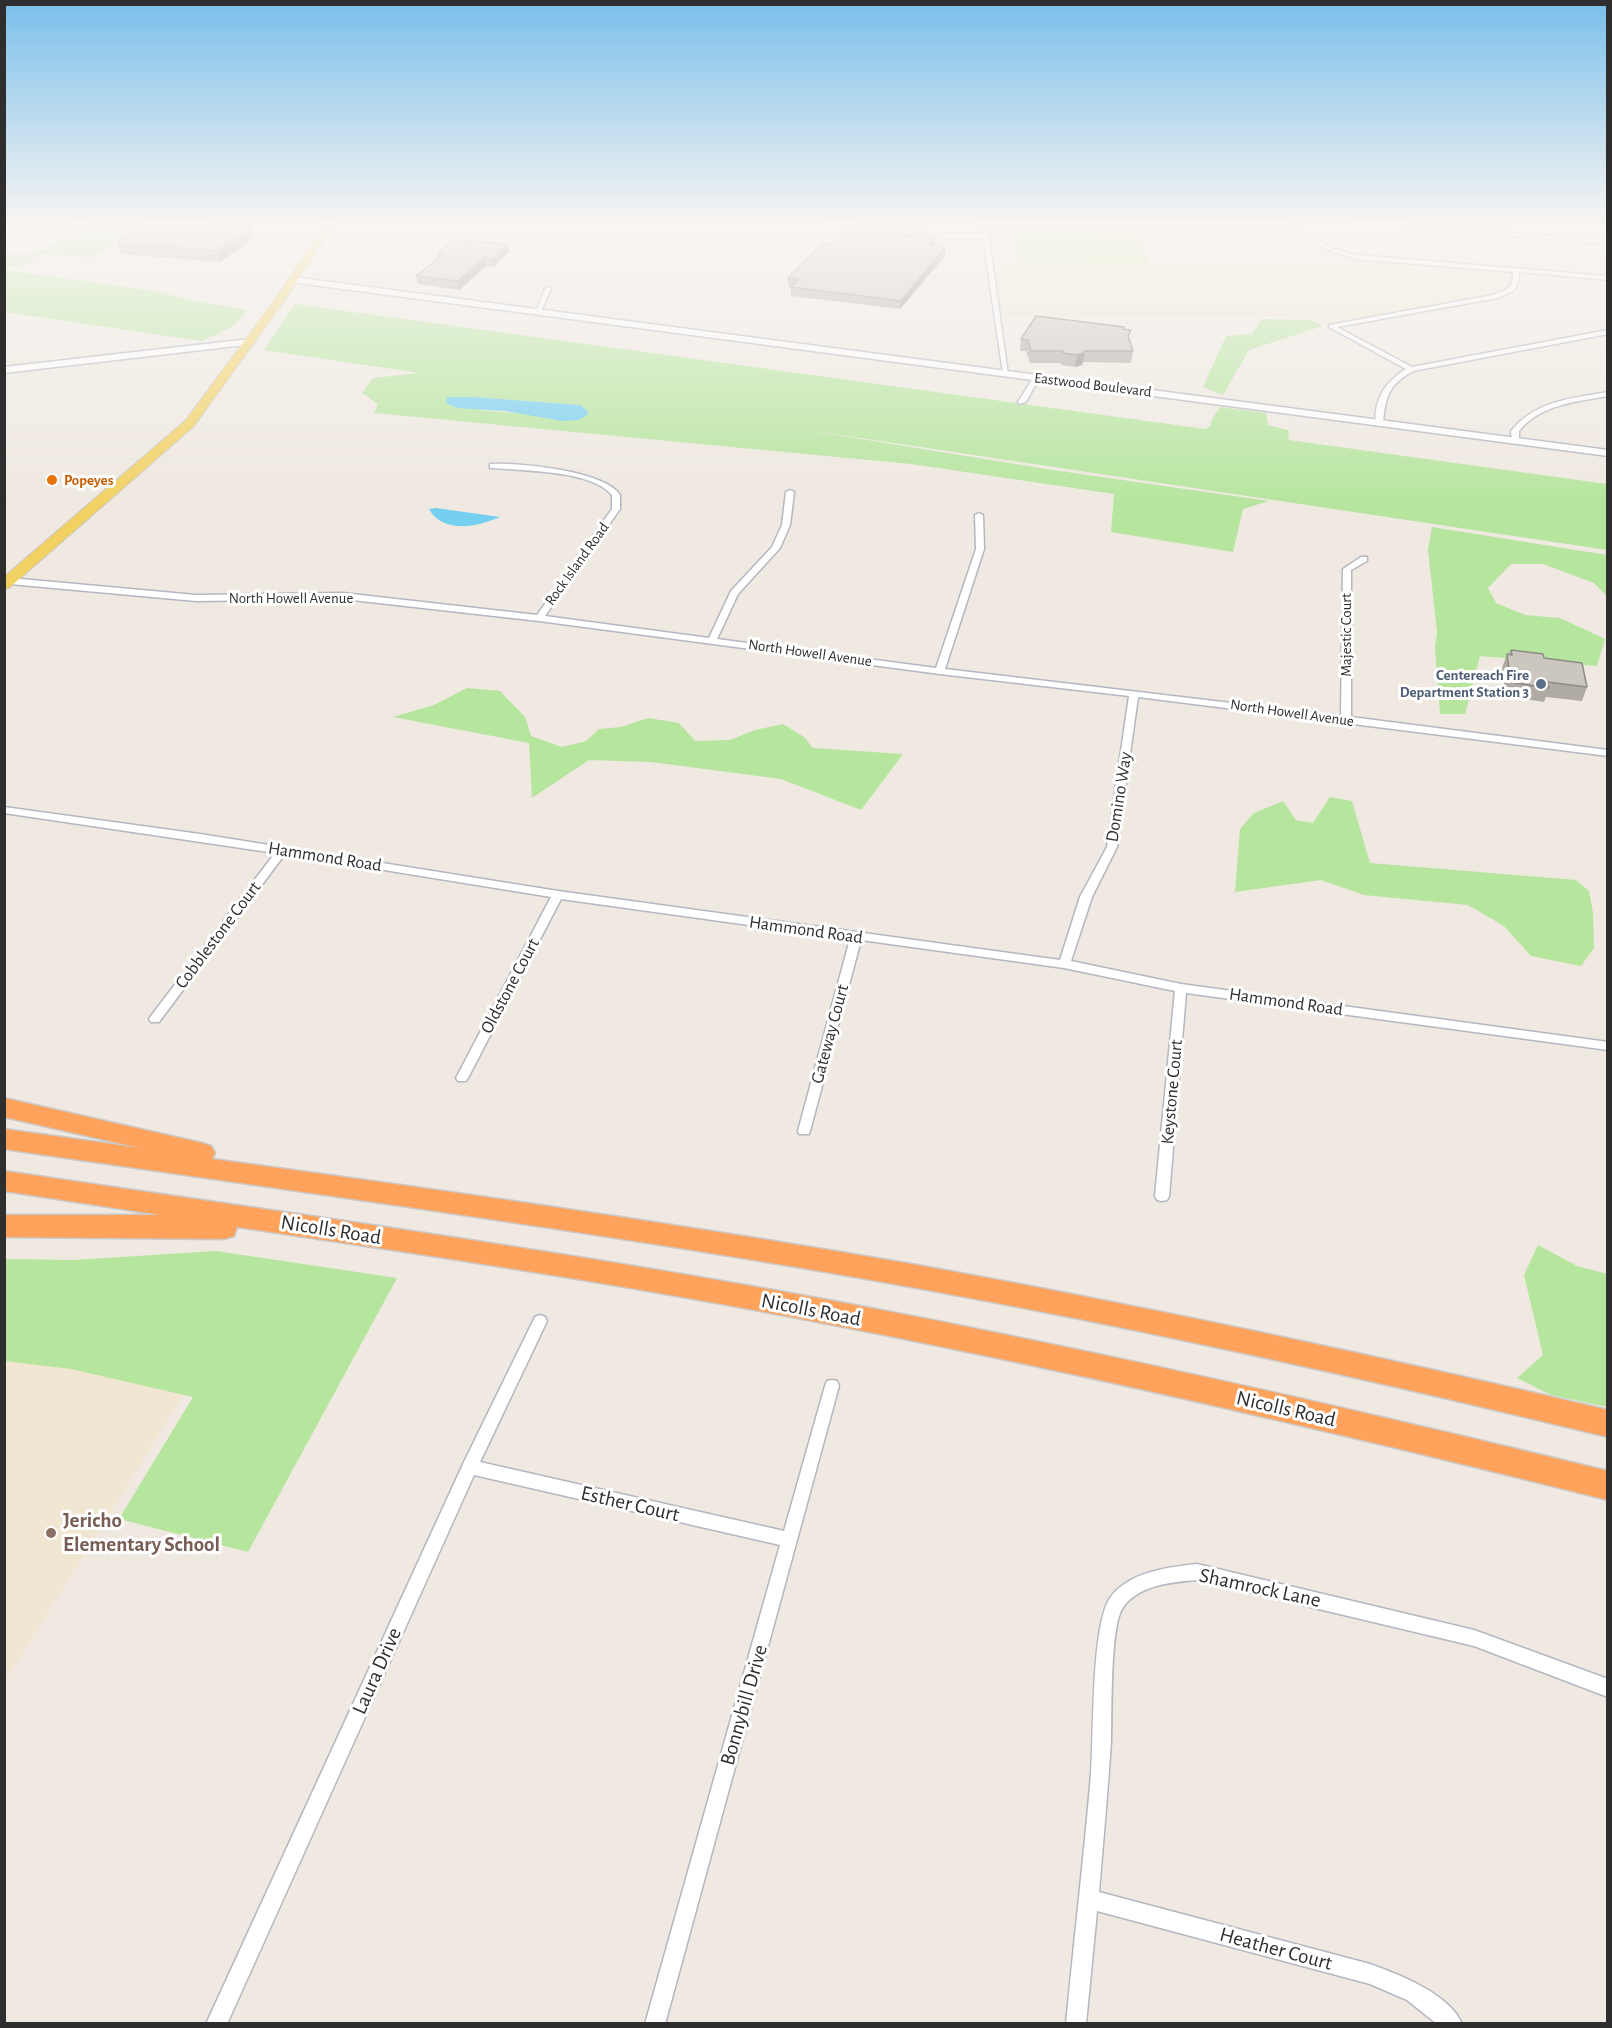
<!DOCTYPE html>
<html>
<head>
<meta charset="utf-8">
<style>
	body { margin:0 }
	#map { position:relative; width:1612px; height:2028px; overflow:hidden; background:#efe9e1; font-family:"Alegreya Sans",sans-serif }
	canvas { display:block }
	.frame { position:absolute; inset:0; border:6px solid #2e2e2e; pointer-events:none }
</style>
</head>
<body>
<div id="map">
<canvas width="1612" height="2028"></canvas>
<div class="frame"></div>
</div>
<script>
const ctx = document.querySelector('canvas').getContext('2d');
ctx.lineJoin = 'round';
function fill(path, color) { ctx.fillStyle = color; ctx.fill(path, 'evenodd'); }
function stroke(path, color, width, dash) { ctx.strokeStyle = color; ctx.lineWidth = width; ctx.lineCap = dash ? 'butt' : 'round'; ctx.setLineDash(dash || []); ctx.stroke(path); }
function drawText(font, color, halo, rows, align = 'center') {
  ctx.font = font + ' "Alegreya Sans",sans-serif'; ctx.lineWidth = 6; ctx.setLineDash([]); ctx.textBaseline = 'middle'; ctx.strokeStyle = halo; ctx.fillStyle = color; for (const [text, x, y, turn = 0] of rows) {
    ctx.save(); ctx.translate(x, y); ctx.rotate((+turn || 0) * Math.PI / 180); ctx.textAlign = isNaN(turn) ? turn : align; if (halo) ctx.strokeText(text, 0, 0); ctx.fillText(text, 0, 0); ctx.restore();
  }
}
fill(new Path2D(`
	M984 223H1286L1332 250 1356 257 1516 271V284L1495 297 1331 326 1314 317H998Z
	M5 1340 191 1383 5 1682Z`), '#f0e6d1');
fill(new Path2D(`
	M96 227 136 231 92 258 42 254 19 268 5 266V253L25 255Z
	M5 270 162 292 186 299 247 310C238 327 218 334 201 341L5 312Z
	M295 304 1205 429 1211 426V421L1220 407 1266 413 1268 425 1288 430 1289 440 1607 484V550L787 427 1053 470 1269 501 1243 509 1233 552 1111 532 1114 494 911 464 374 413 378 404 362 393 373 378 419 373 264 350ZM474 397 580 405 587 410 519 413 480 410Z
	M1262 319 1311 320 1323 326 1249 350 1223 395 1203 387 1226 336 1252 334Z
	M1432 527 1607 555V596L1594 583 1543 564H1511L1488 588 1496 603 1525 615 1560 618 1605 639 1597 666 1480 656 1465 714H1440L1435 648 1437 632 1428 550Z
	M467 688 500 691 525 717 531 736 562 747 586 741 599 729 621 727 648 718 679 723 695 741 730 740 755 730 783 724 804 737 813 748 903 754 861 810 781 779 651 762 589 760 532 798 529 743 393 717 434 705Z
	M1330 797 1352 801 1370 863 1576 880 1589 891 1593 913 1594 948 1581 966 1531 956 1504 926 1468 905 1364 895 1321 880 1235 892 1240 829 1254 813 1283 801 1296 820 1313 823Z
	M1538 1245 1577 1266 1607 1274V1407L1551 1395 1517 1378 1543 1355 1524 1275Z
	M216 1251 397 1278 248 1552 119 1519 193 1397 71 1369 5 1361V1259L74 1260Z`), '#b6e59e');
fill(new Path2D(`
	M1014 232 1137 233 1148 263 1019 261Z`), '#c9ec9a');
fill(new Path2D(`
	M447 397H474L580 405 587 410 588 415 578 420 563 421 505 411 457 408 446 403Z
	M436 508 500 517C477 527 443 534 429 509Z`), '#75cff0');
const street = new Path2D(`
	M80 223H88C64 239 32 235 4 232V228L56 230Z
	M822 223H841L943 234H983L981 223H987L1008 374 1003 373 983 238H943Z
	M1283 223H1290L1334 249 1356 255 1608 276V280L1519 272C1519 291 1513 291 1497 298L1337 327 1412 367 1608 330V334L1413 371C1389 385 1386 395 1383 422L1376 424C1373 400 1386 381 1406 369L1329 327V325L1493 295C1508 289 1513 289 1513 272L1356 259 1330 251Z
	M1354 223H1381L1608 240V244Z
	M548 287 551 289 541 311 536 312 545 289Z
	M1036 376 1039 378 1026 402 1019 404 1018 402 1033 378Z
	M1608 392V396C1575 402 1541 404 1519 431V442L1512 440 1511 431C1535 401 1572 398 1608 392Z
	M490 464C517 462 606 471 620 495V509L545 616 709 638 731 591 772 547 782 525 786 492 790 490 794 492 790 525 780 548 738 594 717 639 936 668 976 549 975 515 979 513 983 515 984 549 945 669 1341 716 1343 569 1361 557H1367V561L1351 570V717L1608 750V756L1138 697 1117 847 1092 897 1071 961 1181 984 1608 1042V1050L1186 993 1169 1196 1167 1200 1162 1201 1157 1200 1155 1196 1175 991 1064 968 861 940 810 1131 809 1134H799L798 1131 850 939 561 899 468 1078 466 1081H458L456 1078 551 897 285 854 159 1022H151L149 1019 151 1016 275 853 4 813V807L200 834 558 891 1060 960 1080 897 1107 847 1129 696 940 674 539 621 343 599 196 601 10 584 6 581 10 578 196 595 343 593 537 615 612 509V495C591 470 524 471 493 468H490Z
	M540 1315 545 1317 547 1321 480 1462 784 1531 825 1386 827 1381 832 1380 837 1381 839 1386 665 2024H645L780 1545 474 1475 227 2024H206L464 1462 535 1317Z
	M1197 1564 1474 1630 1608 1679V1697L1474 1646 1197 1580C1172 1582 1137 1585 1122 1609 1110 1630 1112 1713 1111 1741 1108 1791 1103 1842 1099 1892L1370 1964C1398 1974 1450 1994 1462 2024H1437L1407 2000 1370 1984 1097 1911 1086 2024H1066C1074 1940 1084 1857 1091 1774 1094 1734 1091 1627 1110 1598 1128 1572 1168 1567 1197 1564Z`);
const secondary = new Path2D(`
	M293 277 1608 450V456L290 282V278Z
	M249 339 254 342 253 344 4 373V367Z`);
const primary = new Path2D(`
	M325 223H335L284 301 194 426 9 588 4 589V577L186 420 276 298Z`);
const highway = new Path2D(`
	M4 1098 202 1143 211 1146 215 1153 212 1159C447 1191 683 1224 917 1265 1149 1307 1379 1356 1608 1410V1437C1377 1381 1145 1329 911 1287 610 1233 307 1193 4 1149V1129L140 1148 4 1117Z
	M4 1171C267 1210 530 1246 790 1293 1065 1343 1337 1405 1608 1471V1500C1337 1432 1066 1369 792 1317 608 1282 422 1254 237 1227L234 1236 224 1239 4 1237V1215H161L4 1191Z`);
stroke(street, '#b4b7c1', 3);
stroke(secondary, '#b4b7c1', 3);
stroke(primary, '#c9c9c9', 2);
stroke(highway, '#c9c9c9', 3);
fill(street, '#fff');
fill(secondary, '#fff');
fill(primary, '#f2d163');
fill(highway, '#ffa35c');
fill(new Path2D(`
	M251 228 254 238 220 262 120 254 117 243Z
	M915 236H936L935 244 933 246 945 256 900 309 791 296V287H788V278L832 245Z
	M508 244 509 252 493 267H485L459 290 418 284 416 276 438 259 437 254Z
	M1124 329 1133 351 1131 363 1083 362 1082 365 1075 367 1061 365V363H1030L1026 351H1020L1021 339Z
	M1511 650 1544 658 1587 687 1582 701 1546 697 1544 702 1511 697 1510 693 1505 691 1502 668 1507 654H1509Z`), '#afaba4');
fill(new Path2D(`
	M251 228 254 238 220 262 217 251Z
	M936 236 935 244 927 253 928 245Z
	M508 244 509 252 493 267 492 259Z
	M945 247V256L900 309 901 301Z
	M484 258 485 267 459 290 458 281Z
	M1085 351 1083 362 1082 365 1075 367 1077 355Z`), '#8e8b86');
const building = new Path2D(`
	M150 223H195L251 228 217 251 117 243Z
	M849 228 915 236 917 234 936 236 928 245 945 247 901 301 791 287 799 279 788 278 822 244 832 245Z
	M454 240 508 244 492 259 484 258 458 281 416 276 443 255 437 254Z
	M1036 316 1124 327 1123 329 1131 330 1128 336 1133 351H1085L1083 353 1077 355 1062 353 1063 351H1031L1028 340 1021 339Z
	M1511 650 1543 654 1544 658 1582 663 1587 687 1547 682 1549 688 1516 683 1515 679 1510 677 1507 654 1512 655Z`);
fill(building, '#cbc7bf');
stroke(building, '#8e8b86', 1.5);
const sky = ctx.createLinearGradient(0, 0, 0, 507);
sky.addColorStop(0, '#7abfeb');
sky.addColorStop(0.44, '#f8f5f2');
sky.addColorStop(1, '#f8f5f200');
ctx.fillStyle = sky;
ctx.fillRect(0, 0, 1612, 507);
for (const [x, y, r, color] of [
	[52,480,6,"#e8710a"],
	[1541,684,6,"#5c6f8a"],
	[51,1533,6,"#8d6e63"]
]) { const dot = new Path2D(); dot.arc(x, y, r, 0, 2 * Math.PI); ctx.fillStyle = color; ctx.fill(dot); stroke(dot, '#fff', 2); }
drawText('15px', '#2e2e2e', '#fff', [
	["Eastwood Boulevard",1093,385,7],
	["Rock Island Road",577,564,-54],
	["North Howell Avenue",291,598],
	["Majestic Court",1346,635,-90],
	["North Howell Avenue",810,653,8],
	["North Howell Avenue",1292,713,8]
]);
drawText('bold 15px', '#c56008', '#fff', [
	["Popeyes",64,480]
], 'left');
drawText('bold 15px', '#4e5e75', '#fff', [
	["Centereach Fire",1529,675],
	["Department Station 3",1529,692]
], 'right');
drawText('18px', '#2e2e2e', '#fff', [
	["Domino Way",1119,797,-81],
	["Hammond Road",325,857,9],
	["Hammond Road",806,930,8],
	["Cobblestone Court",218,935,-53],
	["Oldstone Court",510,986,-62],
	["Hammond Road",1286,1002,8],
	["Gateway Court",830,1034,-75],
	["Keystone Court",1172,1092,-85]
]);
drawText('21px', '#2e2e2e', '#fff', [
	["Nicolls Road",331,1230,9],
	["Nicolls Road",811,1310,11],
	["Nicolls Road",1286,1409,13],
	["Esther Court",630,1504,13],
	["Shamrock Lane",1260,1588,12],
	["Laura Drive",377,1671,-66],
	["Bonnybill Drive",744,1705,-74],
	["Heather Court",1276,1949,15]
]);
drawText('bold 21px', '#785e54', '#fff', [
	["Jericho",63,1521],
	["Elementary School",63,1545]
], 'left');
</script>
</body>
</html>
